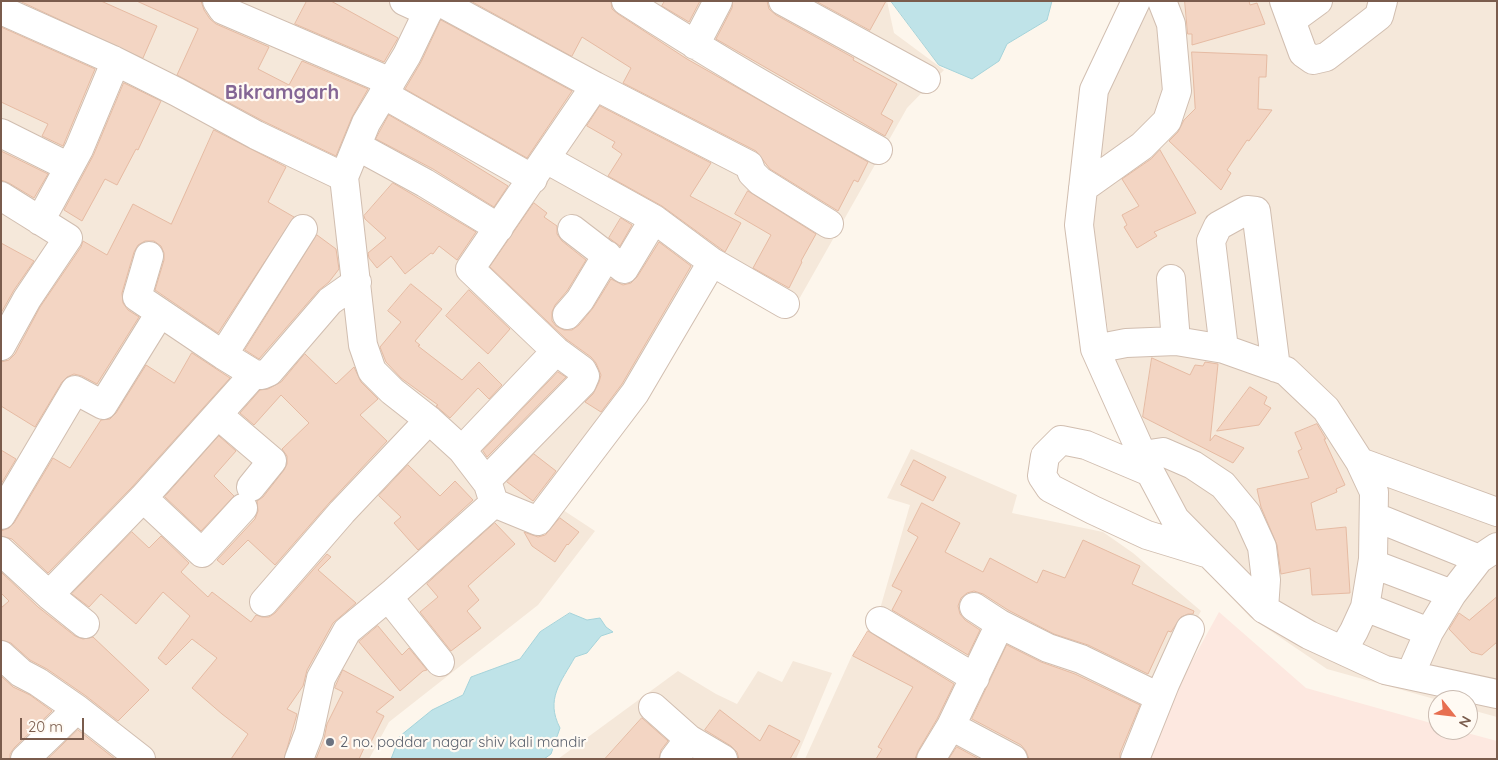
<!DOCTYPE html>
<html>
<head>
<meta charset="utf-8">
<style>
	body { margin:0 }
	#map { position:relative; width:1498px; height:760px; overflow:hidden; background:#fdf6ec; font-family:Quicksand,sans-serif }
	canvas { display:block }
	.frame { position:absolute; inset:0; border:2px solid #7a5c4d; pointer-events:none }
	.north { position:absolute; left:1428px; top:690px; width:50px; height:50px; box-sizing:border-box; background:#fffaf3; border:1px solid #cabbb1; border-radius:50%; rotate:119deg; font-size:14px; font-weight:700; line-height:20px; text-align:center; color:#7a5c4d }
	.north::after { content:''; display:block; margin:auto; width:18px; height:22px; background:#e76f51; clip-path:polygon(50% 0,100% 100%,50% 72%,0 100%) }
	.scale { position:absolute; left:20px; top:718px; width:64px; height:22px; box-sizing:border-box; border:2px solid #7a5c4d; border-top:0; padding-left:6px; font-size:15px; line-height:18px; white-space:nowrap; color:#7a5c4d; -webkit-text-stroke:4px #fffaf3; paint-order:stroke }
</style>
</head>
<body>
<div id="map">
<canvas width="1498" height="760"></canvas>
<div class="frame"></div>
<div class="north">N</div>
<div class="scale">20 m</div>
</div>
<script>
const ctx = document.querySelector('canvas').getContext('2d');
ctx.lineJoin = 'round';
function fill(path, color) { ctx.fillStyle = color; ctx.fill(path, 'evenodd'); }
function stroke(path, color, width, dash) { ctx.strokeStyle = color; ctx.lineWidth = width; ctx.lineCap = dash ? 'butt' : 'round'; ctx.setLineDash(dash || []); ctx.stroke(path); }
function drawText(font, color, halo, rows, align = 'center') {
  ctx.font = font + ' Quicksand,sans-serif'; ctx.lineWidth = 4.5; ctx.setLineDash([]); ctx.textBaseline = 'middle'; ctx.strokeStyle = halo; ctx.fillStyle = color; for (const [text, x, y, turn = 0] of rows) {
    ctx.save(); ctx.translate(x, y); ctx.rotate((+turn || 0) * Math.PI / 180); ctx.textAlign = isNaN(turn) ? turn : align; if (halo) ctx.strokeText(text, 0, 0); ctx.fillText(text, 0, 0); ctx.restore();
  }
}
fill(new Path2D(`
	M1 1H430L343 169Z
	M439 1H887L894 33 944 70 907 108 798 301 710 256 539 512 502 495 379 366 352 172Z
	M1146 1H1497V717L1468 709V700H1438L1327 669 1250 617 1162 524 1129 441 1112 356 1092 226 1104 89Z
	M1 16 340 181 357 344 461 454 486 501 345 626 292 759H1V357L77 237 1 190Z
	M1 200 62 238 1 334Z
	M911 449 1017 495 1012 513 1103 532 1133 553 1201 611 1157 689 1131 759H805L854 651 869 647 910 505 887 498Z
	M560 508 595 531 538 605 389 722 369 759H303L352 634 496 511Z
	M793 661 832 673 796 759H558L678 671 716 694 737 704 758 671 782 682Z`), '#f5e8da');
fill(new Path2D(`
	M1219 612 1306 688 1438 725V730H1456L1497 741V759H1148L1175 692Z`), '#fde8e0');
const water = new Path2D(`
	M891 1H1052L1047 20 1007 44 999 61 972 79 939 65Z
	M570 613 587 620 600 618 606 627 613 632 601 636 587 653 575 657C561 682 545 699 560 728L551 754 544 759H391L400 736 432 710 463 695 471 677 520 659 540 632Z`);
fill(water, '#bfe3e8');
stroke(water, '#a5d3da', 1);
const building = new Path2D(`
	M20 1H101L157 26 143 58Z
	M137 1H201L204 10 210 19 216 24 269 47 258 69 289 85 302 61 368 89 352 117 336 156 263 121 177 75 198 29Z
	M307 1H331L398 38 384 62 295 24Z
	M471 1H611L612 9 618 14 687 59 868 162 858 182 854 180 838 211 770 169 756 151 623 83 631 68 582 37 572 56Z
	M665 1H700L689 22 662 6Z
	M733 1H767L769 9 776 15 854 58 853 60 897 84 881 114 893 121 885 136 716 39 732 8Z
	M816 1H886L870 30Z
	M1185 1H1249L1250 5 1257 3 1265 24 1192 45V34H1188Z
	M441 20 572 91 527 158 405 89 421 62Z
	M1 27 95 69 63 146 42 136 48 124 1 102Z
	M1192 52 1267 55 1266 77H1259L1258 109 1272 110 1249 141 1247 140 1227 170 1231 173 1221 190 1169 141 1178 132 1184 120 1195 109Z
	M124 83 161 101 138 150 136 149 117 185 105 179 82 221 64 210 93 156Z
	M600 106 711 163 690 196 741 223 725 252 662 206 608 176 622 154 612 147 615 142 587 126Z
	M389 115 453 152 508 186 494 207 433 169 376 139Z
	M214 130 286 167 268 202 294 217 218 333 155 290 164 260V253L161 246 154 241H145L138 245 134 252 122 293 123 303 128 310 139 317 97 384 82 376 74 374 67 377 62 382 35 427 1 406V362L9 360 15 354 40 307 81 247 83 241 107 255 133 204 171 224Z
	M1160 150 1196 213 1154 232 1157 236 1137 248 1124 227 1127 225 1122 215 1139 206 1122 179 1151 159Z
	M1 151 48 174 34 198 9 183 1 180Z
	M393 183 476 232 457 260 439 246 433 254 431 253 405 274 391 256 377 268 369 258 368 253 386 238 365 219 364 216Z
	M748 191 816 234 801 261 802 262 789 288 753 268 771 235 735 214Z
	M534 203 547 213 544 217 557 226V234L562 241 586 260 567 291 555 305 552 312V321L556 326 564 330H572L579 325 593 308 611 279 623 285 631 283 637 277 659 242 691 266 622 384 601 412 585 402 593 394 599 382 601 375 596 363 591 357 566 339 490 267Z
	M621 218 632 225 620 246 609 238Z
	M317 235 336 249 339 269 329 282 318 291 259 359 245 350Z
	M1 243 34 261 14 290 1 313Z
	M411 284 442 309 415 341 420 345 418 346 462 380 479 362 502 385 489 399 478 388 450 418 436 406 438 405 401 378 386 362 380 347 401 322 388 311Z
	M469 290 510 329 488 354 446 316Z
	M192 353 230 378 132 487 48 573 12 539 1 536V531L9 528 14 523 53 458 70 468 101 420 110 419 116 413 146 365 174 383Z
	M305 354 336 384 354 367 361 382 378 399 360 415 387 441 330 502 275 565 248 540 223 565 217 560 255 519 258 511 257 501 263 497 284 470 287 464V456L282 449 309 423 281 395 254 425 240 413 260 390 268 389 281 382Z
	M1152 358 1190 375 1195 365 1203 366 1205 362 1218 364 1210 441 1215 435 1244 448 1233 463 1143 417Z
	M558 372 566 377 487 457 483 451Z
	M1250 387 1267 397 1264 404 1271 408 1259 425 1217 431Z
	M1317 424 1326 439H1324L1345 485 1336 489 1337 492 1311 503 1316 530 1346 527 1350 593 1312 595 1310 568 1281 574 1277 545 1261 507 1257 489 1309 478 1298 451 1302 449 1295 433Z
	M219 436 236 451 214 476 234 496 201 531 165 497Z
	M1 450 16 459 1 484Z
	M534 454 556 471 533 501 507 482Z
	M914 460 946 477 933 501 901 485Z
	M408 465 440 496 455 481 473 500 418 550 394 523 401 517 379 496Z
	M922 503 960 523 945 552 983 572 990 558 1037 583 1043 570 1065 578 1083 540 1140 566 1132 584 1194 611 1193 614H1188L1181 617 1171 632 1168 631 1148 674 1088 645 1054 634 1008 610 983 594 974 591 967 593 961 598 958 606 960 614 965 620 980 630 968 655 892 610 902 591 892 586 918 537 908 531Z
	M560 518 579 532 568 545 567 544 555 562 532 546 524 532 538 537 545 535Z
	M495 523 515 544 468 586 479 600 467 611 481 628 451 651 420 612 438 597 427 584Z
	M132 532 149 548 161 536 189 563 181 572 208 597 212 592 251 622 256 615 262 617H269L275 613 327 554 331 557 318 570 356 603 333 623 307 670 303 686 287 709 297 714 284 759H231L248 734 222 714 192 688 217 658 192 639 166 665 158 658 190 616 163 592 136 624 101 594 89 607 72 594Z
	M1 572 38 607 75 636 83 639 93 637 149 690 118 721 86 696 47 669 30 660 11 643 1 640V608L9 601 1 593Z
	M1497 597V642L1482 655 1471 652 1449 629 1459 613 1469 620Z
	M378 626 402 655 409 648 427 670 423 671 400 691 359 642Z
	M868 631 954 684 937 719 918 751 915 759H876L882 749 878 747 913 687 853 656Z
	M1007 645 1041 662 1075 674 1140 705 1120 753V759H1029L1026 751 1021 745 972 719Z
	M343 670 394 697 376 712 384 716 368 748 365 746 359 759H316L324 739 327 724 343 692 335 688Z
	M1 676 13 687 30 695 52 711 14 748 10 754V759H1Z
	M720 710 760 741 769 725 800 741 790 759H739L737 752 731 746 705 730Z
	M642 718 668 741 661 750 659 759H605Z
	M78 730 115 759H48Z
	M957 747 979 759H949Z`);
fill(building, '#f3d5c3');
stroke(building, '#e6bba3', 1);
const minor = new Path2D(`
	M217 1 223 10 391 82
	M404 1 428 12
	M438 1 595 86 749 165 752 173 760 181 829 224
	M626 1C708 54 792 103 878 150
	M783 1 926 79
	M1136 1 1094 90 1079 225 1095 349 1150 472 1175 519 1264 609 1309 635 1385 670 1497 694
	M1284 1 1303 53 1313 60 1326 57 1379 16 1383 1
	M1 10 113 60 177 92 256 135 344 177
	M1292 20 1318 1
	M695 45 718 1
	M383 94 533 179
	M1 133 69 167
	M357 146 425 183 499 228
	M546 159 654 219 712 262 785 304
	M1083 188 1142 146 1167 121 1177 91 1171 24 1162 1
	M1 196 68 238 27 299 1 346
	M40 221 79 149 112 70 113 60
	M572 229 624 269 654 219
	M149 256 137 297 223 355 254 374 262 375 269 372 330 301 357 282
	M1171 279 1176 341
	M567 315 580 300 607 255
	M1095 349 1126 343 1176 341 1224 349 1286 371 1326 409 1360 462 1374 492 1373 559 1365 607 1354 631 1343 650
	M1224 349 1211 241 1218 226 1247 210 1256 211 1276 368
	M223 355 303 229
	M218 415 272 461 251 487
	M462 450 556 351
	M1143 455 1163 452 1193 465 1223 485 1247 514 1262 547 1266 580 1264 609
	M1360 462 1497 512
	M1150 472 1086 445 1061 440 1045 456 1042 476 1050 488 1093 510 1147 535 1206 553
	M486 481 582 383 585 376 582 370 556 351 470 269 595 86
	M143 498 202 553 243 508
	M494 503 538 521 635 393 712 262
	M1 515 75 390 103 405 160 313
	M1375 517 1479 559
	M1 551 49 595 85 624
	M1373 564 1452 594
	M49 595 143 498 254 374
	M388 597 440 662
	M264 602 342 512 429 420
	M974 607 1000 624 1048 648 1081 659 1159 697
	M1365 607 1429 632
	M880 621 975 678
	M1 655 21 673 38 682 77 709 25 759
	M1410 675 1429 632 1452 594 1479 559 1497 547
	M653 707 689 739 723 759
	M77 709 141 759
	M951 726 1013 759
	M299 759 309 733 321 678 347 631 394 592 494 503 488 484 462 450 429 420 392 391 372 371 363 345 344 177 366 123 407 55 433 1
	M674 759 689 739
	M931 759 951 726 1000 624
	M1135 759 1165 684 1190 629`);
stroke(minor, '#d1beb0', 30);
stroke(minor, '#fff', 28);
for (const [x, y, r, color] of [
	[330,742,5,"#6b7280"]
]) { const dot = new Path2D(); dot.arc(x, y, r, 0, 2 * Math.PI); ctx.fillStyle = color; ctx.fill(dot); stroke(dot, '#fffaf3', 2); }
drawText('15px', '#5b616d', '#fffaf3', [
	["2 no. poddar nagar shiv kali mandir",340,742]
], 'left');
drawText('bold 20px', '#846695', '#fffaf3', [
	["Bikramgarh",282,93]
]);
</script>
</body>
</html>
